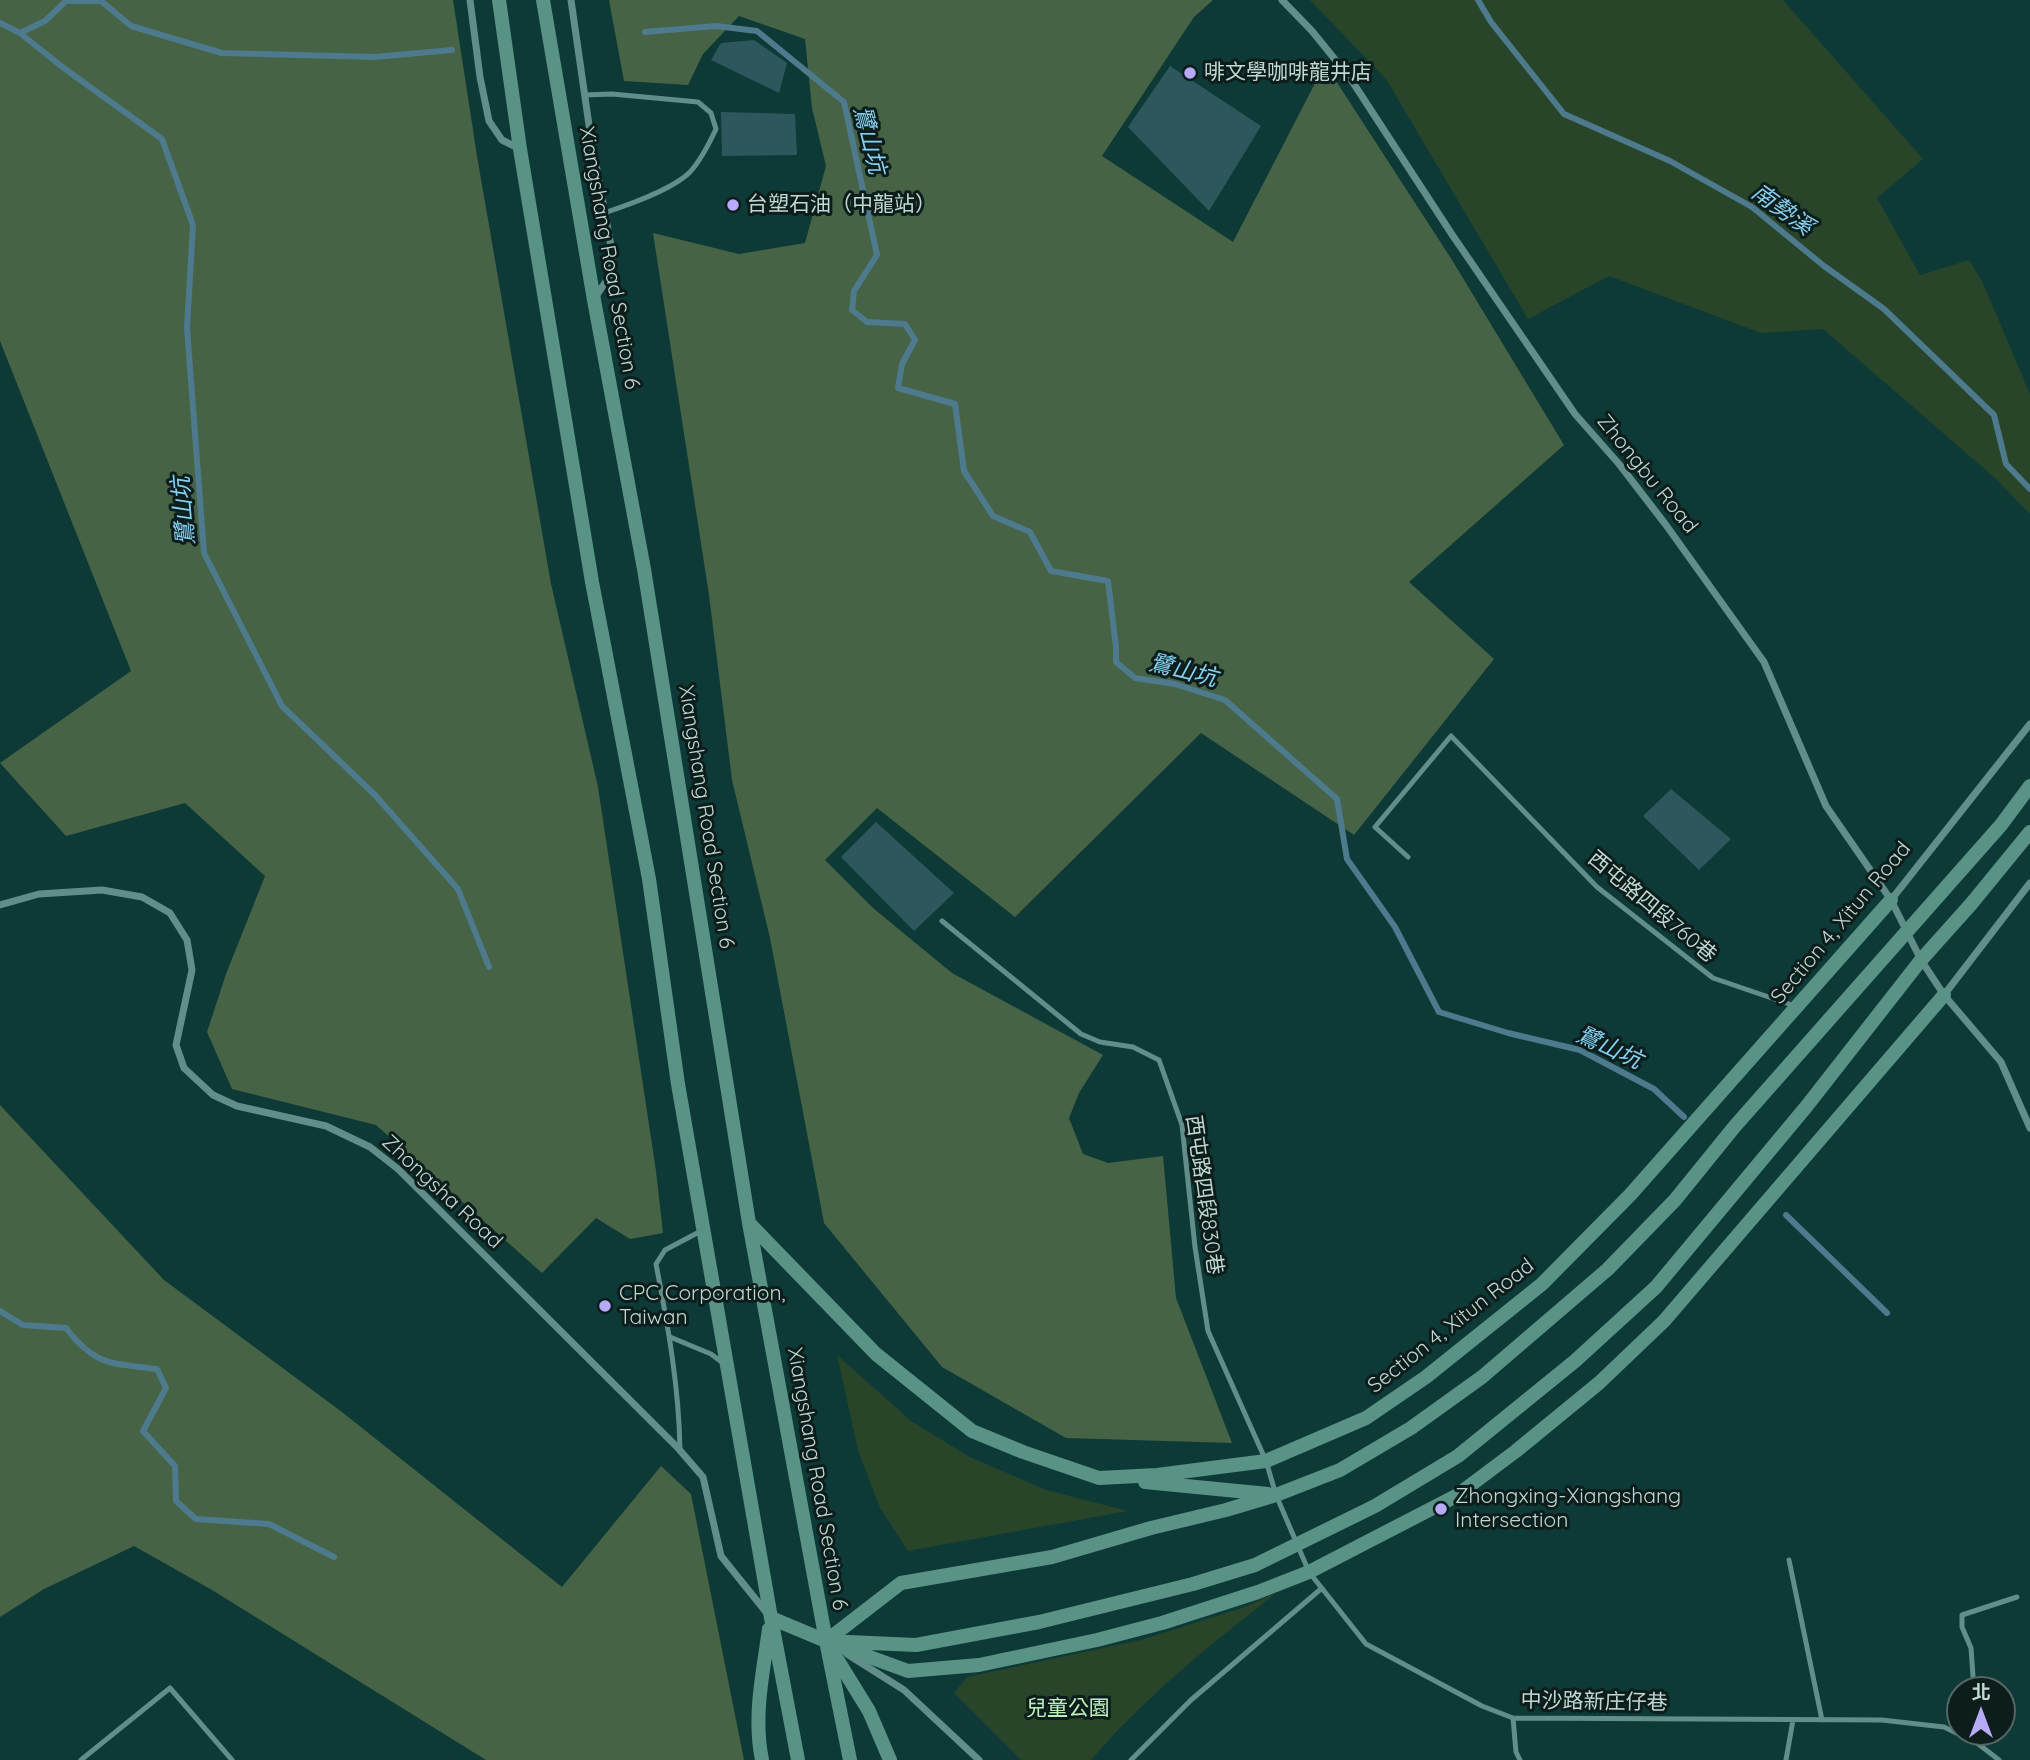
<!DOCTYPE html>
<html>
<head>
<meta charset="utf-8">
<style>
	body { margin:0 }
	#map { position:relative; width:2030px; height:1760px; overflow:hidden; background:#0d3a36; font-family:Quicksand,"Noto Sans TC",sans-serif }
	canvas { display:block }
	.north { position:absolute; left:1946px; top:1676px; width:70px; height:70px; box-sizing:border-box; background:#0c1d1b; border:2px solid #546765; border-radius:50%; rotate:0deg; font-size:19px; font-weight:700; line-height:28px; text-align:center; color:#c1d7d3 }
	.north::after { content:''; display:block; margin:auto; width:24px; height:32px; background:#b7abf7; clip-path:polygon(50% 0,100% 100%,50% 72%,0 100%) }
</style>
</head>
<body>
<div id="map">
<canvas width="2030" height="1760"></canvas>
<div class="north">北</div>
</div>
<script>
const ctx = document.querySelector('canvas').getContext('2d');
ctx.lineJoin = 'round';
function fill(path, color) { ctx.fillStyle = color; ctx.fill(path, 'evenodd'); }
function stroke(path, color, width, dash) { ctx.strokeStyle = color; ctx.lineWidth = width; ctx.lineCap = dash ? 'butt' : 'round'; ctx.setLineDash(dash || []); ctx.stroke(path); }
function drawText(font, color, halo, rows, align = 'center') {
  ctx.font = font + ' Quicksand,"Noto Sans TC",sans-serif'; ctx.lineWidth = 6; ctx.setLineDash([]); ctx.textBaseline = 'middle'; ctx.strokeStyle = halo; ctx.fillStyle = color; for (const [text, x, y, turn = 0] of rows) {
    ctx.save(); ctx.translate(x, y); ctx.rotate((+turn || 0) * Math.PI / 180); ctx.textAlign = isNaN(turn) ? turn : align; if (halo) ctx.strokeText(text, 0, 0); ctx.fillText(text, 0, 0); ctx.restore();
  }
}
fill(new Path2D(`
	M1310 0H1783L1923 159 1877 198 1920 275 1969 260 1983 283 2030 394V514L1995 478 1823 329 1761 333 1609 276 1528 319 1386 79Z
	M837 1355 911 1421 970 1457 1046 1490 1128 1511 908 1551 880 1508 858 1450Z
	M1276 1593C1210 1645 1146 1696 1091 1760H1021L954 1693 967 1677 1141 1640 1245 1607Z`), '#294529');
fill(new Path2D(`
	M0 0H453L477 156 551 584 598 787 656 1171 663 1233 630 1239 596 1218 542 1273 376 1125 232 1089 207 1032 226 974 265 876 185 803 66 836 0 763 131 671 0 341Z
	M609 0H1213L1194 17 1102 156 1233 242 1325 64 1452 260 1564 445 1409 582 1494 659 1354 835 1201 733 1015 917 877 808 825 860 873 908 952 973 1103 1055 1079 1093 1069 1118 1083 1154 1108 1163 1163 1156 1176 1298 1232 1443 1066 1438 942 1367 824 1223 770 938 732 780 709 595 653 233 739 254 805 243 826 166 812 108 805 39 739 16 703 54 688 85 624 81Z
	M0 1105 164 1280 342 1412 562 1587 661 1466 691 1494 744 1760H486L212 1590 134 1546 44 1589 0 1617Z`), '#466346');
stroke(new Path2D(`
	M1478 0 1491 22 1564 114 1670 161 1752 207 1824 266 1884 309 1994 415 2006 464 2030 489
	M0 23 20 33 45 21 66 1H101L131 26 222 53 375 57 452 50
	M645 32 716 26 757 31 844 102 877 255 854 291 852 310 867 322 905 324 915 340 902 364 898 388 955 404 964 471 993 516 1030 532 1051 571 1108 581 1116 647V662L1135 678 1175 684 1225 700 1337 799 1347 859 1395 927 1439 1012 1508 1033 1580 1050 1654 1089 1684 1117
	M20 33 61 66 162 139 193 225 187 328 204 553 282 706 375 795 458 889 489 967
	M1786 1215 1887 1313
	M0 1311 23 1325 66 1328C96 1367 112 1363 157 1369L166 1388 143 1431 175 1466 176 1501 196 1519 269 1524 334 1557`), '#4e7a8e', 6);
fill(new Path2D(`
	M754 40 787 63 779 93 711 60 721 43Z
	M1170 66 1261 126 1209 211 1128 127Z
	M721 112 795 114 797 155 722 156Z
	M1671 789 1731 839 1699 870 1643 816Z
	M876 822 954 893 914 931 841 857Z`), '#2d575d');
stroke(new Path2D(`
	M584 95 612 94 698 102 711 113 716 129C709 144 701 160 690 172 672 190 628 205 604 213
	M1408 857 1375 827 1451 736 1597 887 1713 978 1795 1006
	M942 921 1081 1034 1100 1042 1133 1047 1159 1060 1182 1125 1195 1247 1208 1331 1266 1461 1276 1495 1309 1572 1366 1644 1482 1706 1513 1718 1882 1720 1944 1727 1977 1743 1999 1760
	M670 1337 711 1354 723 1363
	M680 1450C679 1387 668 1326 656 1264L665 1250 701 1231
	M1789 1560 1822 1720
	M1974 1690 1971 1648 1962 1627V1615L2017 1597
	M1513 1718 1516 1752 1520 1760
	M1976 1732 1977 1743
	M81 1760 170 1688 232 1760
	M1131 1760 1191 1700 1322 1588
	M1786 1760 1793 1720`), '#628d88', 5);
stroke(new Path2D(`
	M470 0 480 77 489 121 502 140 518 148
	M571 0 590 132 613 257 609 277 594 299
	M1282 0 1312 31 1350 78 1451 233 1575 414 1619 464 1666 525 1764 662 1826 806 1891 900 1921 960 1944 995 2001 1062 2030 1128
	M1891 900 2030 724
	M0 905 39 894 102 890 142 897 170 913 187 940 192 970 176 1045 184 1068 213 1095 237 1106 326 1126 370 1147 398 1169 677 1447 703 1477 721 1556 766 1612
	M1944 995 2030 883
	M847 1654 904 1690 979 1760`), '#628d88', 7);
stroke(new Path2D(`
	M499 0 520 149 592 582 649 879 678 1084 771 1618 798 1760
	M543 0 594 300 644 569 749 1223 826 1641 850 1760
	M750 1224 876 1354 972 1431 1023 1452 1099 1478 1157 1475 1266 1461 1366 1418 1426 1377 1542 1284 1630 1195 1891 900
	M1145 1482 1268 1494
	M771 1618 826 1641 908 1671 979 1665 1097 1640 1162 1623 1258 1592 1309 1572 1456 1496 1516 1451 1599 1383 1664 1321 1944 995
	M826 1641 901 1583 1052 1557 1151 1528 1226 1510 1276 1495 1340 1470 1411 1428 1482 1377 1608 1269 1675 1200 1735 1126 2001 825 2030 786
	M826 1641 916 1645 1039 1622 1193 1584 1255 1565 1375 1506 1458 1456 1575 1361 1656 1287 1806 1107 1921 960 1972 903 2030 832
	M832 1651 869 1711 890 1760
	M762 1760C753 1716 763 1673 769 1629`), '#599385', 14);
for (const [x, y, r, color] of [
	[1190,73,7,"#b7abf7"],
	[733,205,7,"#b7abf7"],
	[605,1306,7,"#b7abf7"],
	[1441,1509,7,"#b7abf7"]
]) { const dot = new Path2D(); dot.arc(x, y, r, 0, 2 * Math.PI); ctx.fillStyle = color; ctx.fill(dot); stroke(dot, '#0c1d1b', 2.5); }
drawText('21px', '#c1d7d3', '#0c1d1b', [
	["啡文學咖啡龍井店",1204,73],
	["台塑石油（中龍站）",747,205],
	["CPC Corporation,",619,1294],
	["Taiwan",619,1318],
	["Zhongxing-Xiangshang",1455,1497],
	["Intersection",1455,1521]
], 'left');
drawText('21px', '#c1d7d3', '#0c1d1b', [
	["Xiangshang Road Section 6",609,258,80],
	["Zhongbu Road",1647,474,51],
	["Xiangshang Road Section 6",706,817,81],
	["西屯路四段760巷",1652,907,40],
	["Section 4, Xitun Road",1841,923,-50],
	["Zhongsha Road",442,1192,43],
	["西屯路四段830巷",1204,1195,82],
	["Section 4, Xitun Road",1451,1326,-38],
	["Xiangshang Road Section 6",817,1479,80],
	["中沙路新庄仔巷",1594,1702,1]
]);
drawText('21px', '#bcf0bb', '#0c1d1b', [
	["兒童公園",1068,1709]
]);
drawText('italic 23px', '#86d1f2', '#0c1d1b', [
	["鷺山坑",869,140,76],
	["南勢溪",1782,210,36],
	["鷺山坑",184,511,-95],
	["鷺山坑",1183,671,14],
	["鷺山坑",1609,1048,25]
]);
</script>
</body>
</html>
